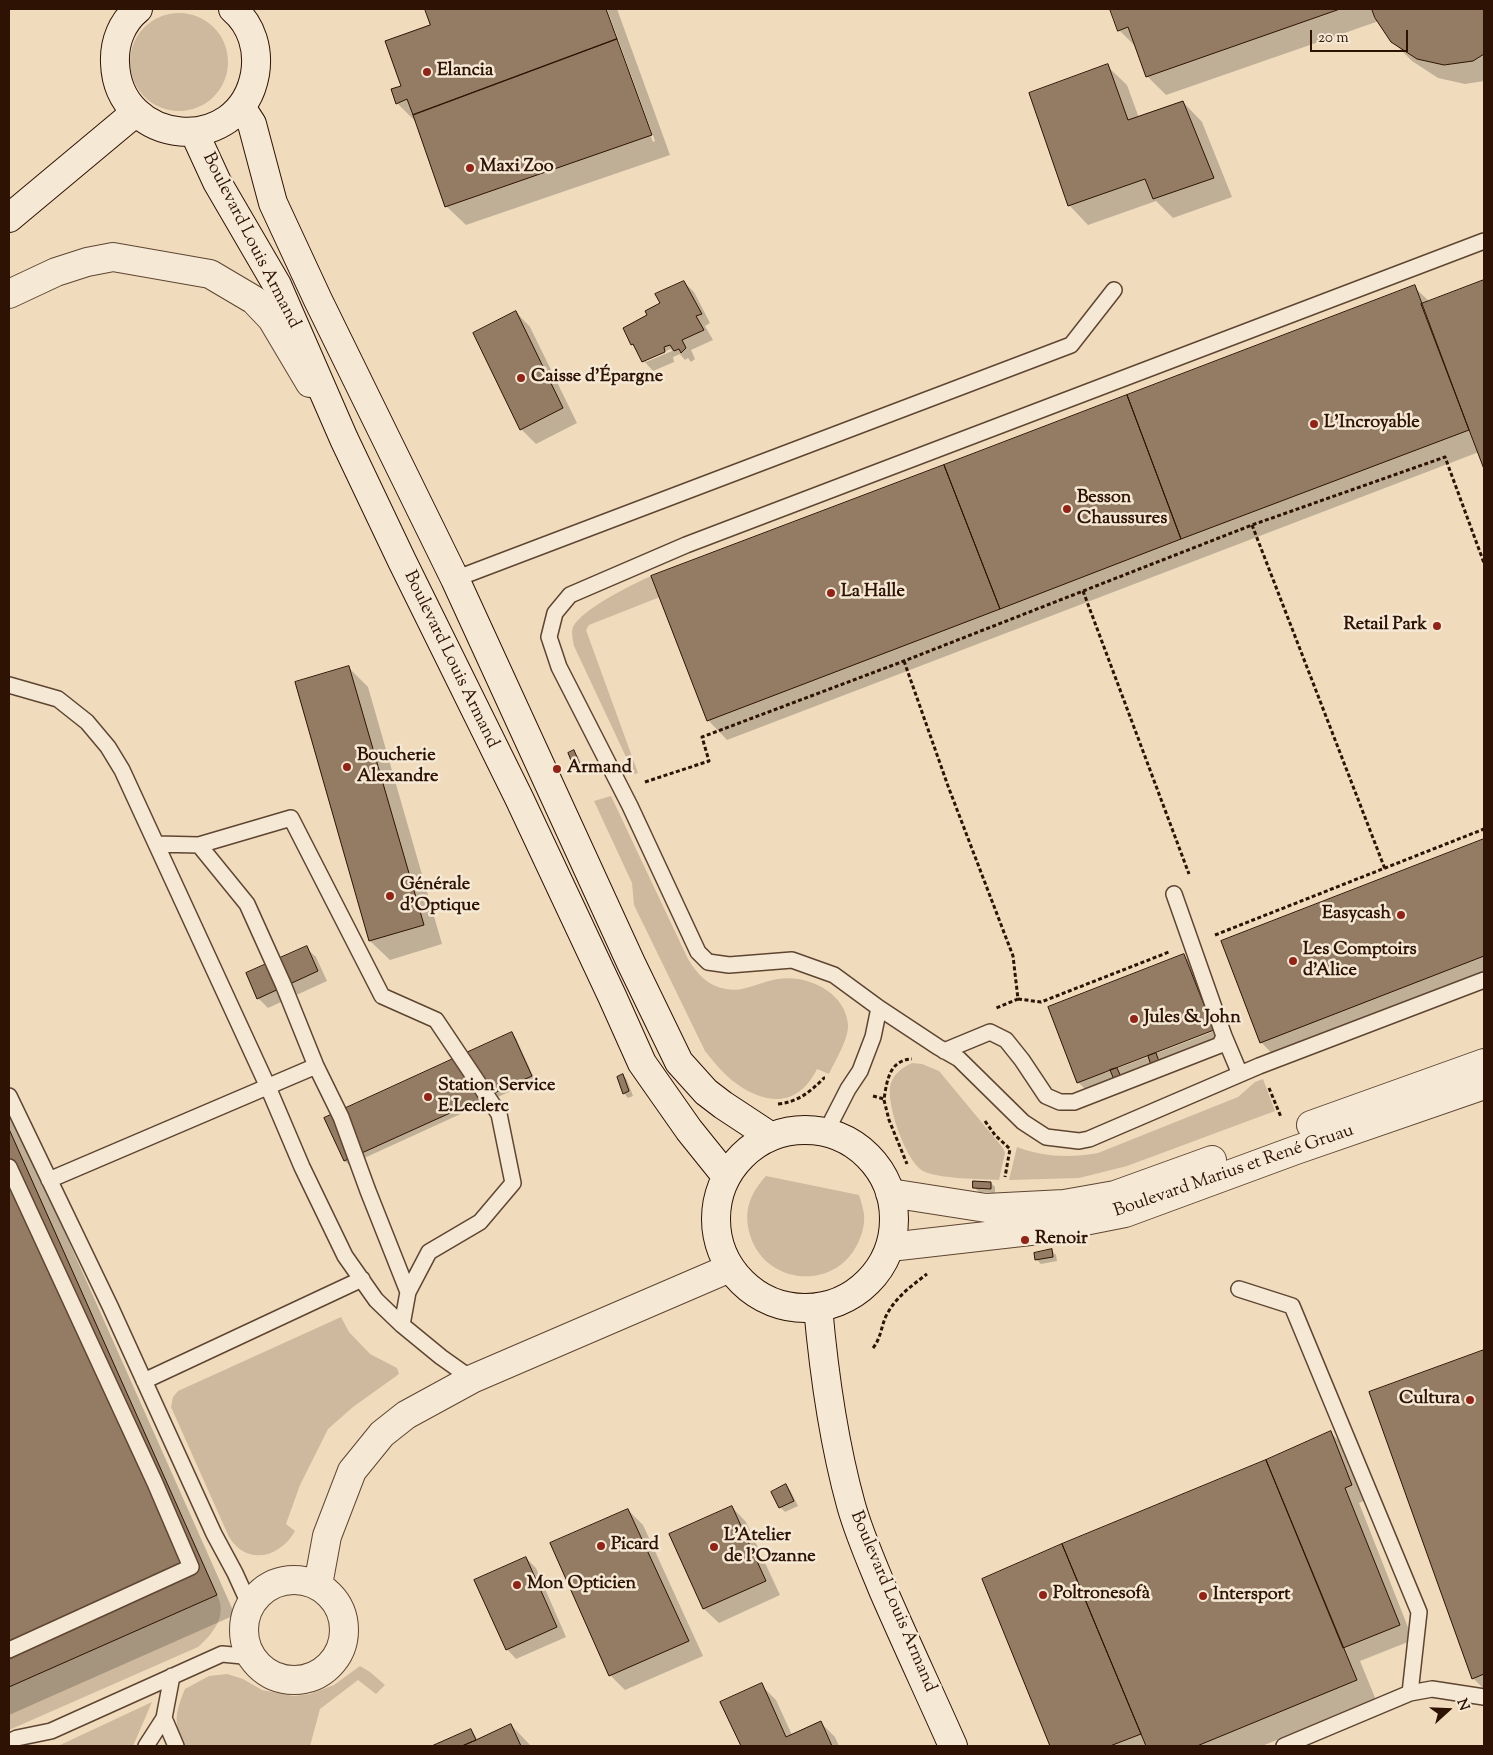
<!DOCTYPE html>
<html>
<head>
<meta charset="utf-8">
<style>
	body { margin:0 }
	#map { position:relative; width:1493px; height:1755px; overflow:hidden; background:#f0dbbd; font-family:"Sorts Mill Goudy",serif }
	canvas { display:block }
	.frame { position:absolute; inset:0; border:10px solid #2e1304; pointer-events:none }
	.north { position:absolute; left:1423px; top:1685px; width:50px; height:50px; -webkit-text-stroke:4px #f5e8d4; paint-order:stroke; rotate:70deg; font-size:14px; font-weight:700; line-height:20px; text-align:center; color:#2e1304 }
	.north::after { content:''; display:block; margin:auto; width:18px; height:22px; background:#2e1304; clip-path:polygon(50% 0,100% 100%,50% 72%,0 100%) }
	.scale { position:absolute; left:1310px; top:30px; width:98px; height:22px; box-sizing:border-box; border:2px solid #2e1304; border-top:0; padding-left:6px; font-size:15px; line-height:18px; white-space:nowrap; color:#2e1304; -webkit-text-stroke:4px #f5e8d4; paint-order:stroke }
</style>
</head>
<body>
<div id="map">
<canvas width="1493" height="1755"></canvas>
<div class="frame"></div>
<div class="north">N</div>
<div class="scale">20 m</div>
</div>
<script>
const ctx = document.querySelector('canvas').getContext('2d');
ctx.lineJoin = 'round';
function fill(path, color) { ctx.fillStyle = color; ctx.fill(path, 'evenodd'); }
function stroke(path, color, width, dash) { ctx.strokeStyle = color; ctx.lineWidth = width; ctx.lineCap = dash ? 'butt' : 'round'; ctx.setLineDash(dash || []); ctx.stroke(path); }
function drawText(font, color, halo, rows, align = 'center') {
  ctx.font = font + ' "Sorts Mill Goudy",serif'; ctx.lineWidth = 5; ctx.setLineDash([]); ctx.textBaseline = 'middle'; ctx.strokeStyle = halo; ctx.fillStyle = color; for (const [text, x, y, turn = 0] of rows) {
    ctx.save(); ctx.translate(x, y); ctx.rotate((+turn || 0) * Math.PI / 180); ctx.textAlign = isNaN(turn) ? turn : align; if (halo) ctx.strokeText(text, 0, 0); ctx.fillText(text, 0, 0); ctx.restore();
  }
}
fill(new Path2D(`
	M130 62a49 49 0 1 1 98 0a49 49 0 1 1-98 0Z
	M651 576 660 597 589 625 586 630 638 773 634 774 574 646C573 640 571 633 573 627 582 609 633 584 651 576Z
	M611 796 688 959C697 974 708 986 726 989 744 993 761 981 778 979 807 974 845 992 848 1024 849 1039 835 1061 829 1074L817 1069C799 1106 768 1106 737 1084 725 1076 714 1062 705 1051L634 905 632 883 594 801Z
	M912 1063 922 1064 939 1071 1003 1148 1005 1153 999 1180C980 1179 940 1179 923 1171 906 1162 887 1106 890 1087 892 1075 901 1068 912 1063Z
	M1263 1079 1275 1111 1127 1166 1079 1178 1009 1180 1017 1147C1043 1157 1070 1158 1098 1153L1238 1097 1255 1082Z
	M766 1176 859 1195C861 1201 863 1208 864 1214 865 1224 862 1235 858 1243 835 1292 765 1285 750 1235 743 1210 750 1194 766 1176Z
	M341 1317 349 1332 370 1354 397 1368 399 1374 353 1407 328 1429 300 1485 286 1524 295 1531C280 1558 247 1566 229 1537L171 1407 173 1397 178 1391Z
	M217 1595C228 1615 213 1634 198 1647L9 1730V1687Z
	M360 1666 370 1672 385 1685 376 1694 358 1680 320 1709 310 1746H185C173 1723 175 1713 185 1689L209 1676 227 1674 243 1679 262 1690 294 1696 310 1694 334 1685Z
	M152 1702 133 1746H58Z`), '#cfb99e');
fill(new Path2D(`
	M426 9H604L653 142 655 141 607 9H617L670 155 466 225 446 206 416 122 397 103 403 86 431 26Z
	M1111 9H1484V81L1465 84 1438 78 1412 61 1392 41 1379 21 1166 95 1147 76 1137 48 1119 30Z
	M1107 66 1127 85 1139 118 1183 102 1202 122 1232 197 1173 218 1156 201 1088 225 1069 205Z
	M1484 281V465L1479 452 727 740 708 720 1414 287 1430 302Z
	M684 282 694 292 710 323 705 326 713 340 691 350 695 359 691 362 688 358 685 360 680 354 673 357 674 362 653 371 644 361 624 329 649 316ZM671 349 672 351 646 362V359Z
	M516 312 530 327 577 423 536 444 521 429Z
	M349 668 368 687 442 944 390 960 370 941Z
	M574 752 578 756 585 772 580 774 576 770Z
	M1484 840V983L1280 1062 1261 1042 1222 941Z
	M306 948 316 957 327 981 268 1008 258 998Z
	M1184 956 1198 970 1227 1045 1093 1097 1078 1082ZM1219 1027 1220 1029 1105 1073 1104 1071Z
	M512 1033 516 1038 535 1080 349 1165 345 1161Z
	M623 1075 627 1080 633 1096 628 1098 624 1093Z
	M9 1107 235 1615 9 1715Z
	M991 1183 995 1187V1193L979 1192 974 1187Z
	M1052 1251 1056 1255 1057 1261 1041 1264 1036 1259Z
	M1484 1351V1689L1473 1678 1370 1393Z
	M1330 1432 1345 1447 1366 1500 1359 1503 1413 1640 1360 1661 1376 1700 1262 1746H1051L984 1580 1266 1461Z
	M785 1486 790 1490 798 1506 785 1512 781 1508 772 1493Z
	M732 1507 746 1522 780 1595 719 1623 704 1609 671 1535Z
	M628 1510 643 1525 703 1656 625 1690 610 1675Z
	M526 1558 536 1568 566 1637 516 1659 507 1649Z
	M761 1685 776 1700 792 1735 820 1722 835 1737 839 1746H742L722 1703Z
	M511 1725 531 1746H435L471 1730 475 1735 478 1741Z`), '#0003');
const building = new Path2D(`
	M425 9H606L617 39 413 115 407 99 396 104 391 89 401 86 385 41 430 25Z
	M1110 9H1340L1146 77 1128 27 1118 31Z
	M1372 9H1484V54L1473 61 1444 65 1417 59 1391 42 1375 18Z
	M617 39 652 135 445 207 413 115Z
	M1108 64 1128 120 1183 101 1214 178 1153 199 1145 179 1068 206 1029 93Z
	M1484 280V469L1421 304Z
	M684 281 702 314 696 316 704 330 682 340 686 348 681 353 679 349 674 351 670 345 664 347 665 352 642 362 633 344 631 345 623 328 647 315 645 311 660 303 655 294Z
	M1415 285 1469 430 1181 539 1127 395Z
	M516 311 563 408 520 430 473 333Z
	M1127 395 1181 539 1000 609 944 465Z
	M944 465 1000 609 707 721 651 576Z
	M349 666 424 925 369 941 295 682Z
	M574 750 581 767 575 770 568 753Z
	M1484 839V956L1260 1043 1221 941Z
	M307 946 318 971 257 999 246 973Z
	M1184 954 1214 1030 1077 1083 1048 1007Z
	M512 1032 532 1076 344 1161 324 1118Z
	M1156 1053 1160 1064 1152 1068 1148 1056Z
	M1117 1068 1122 1079 1115 1082 1110 1070Z
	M623 1074 629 1091 623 1094 617 1077Z
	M9 1129 217 1595 9 1687Z
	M973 1181 991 1182V1189L973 1188Z
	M1052 1249 1053 1257 1035 1260 1034 1253Z
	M1484 1350V1674L1472 1679 1369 1392Z
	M1331 1431 1352 1485 1345 1488 1400 1625 1343 1648 1266 1460Z
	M1266 1460 1357 1680 1197 1746H1146L1062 1544Z
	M786 1484 794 1501 779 1508 771 1492Z
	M732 1506 766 1581 703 1609 669 1534Z
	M628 1509 689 1641 609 1676 550 1543Z
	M1062 1544 1141 1734 1110 1746H1050L982 1579Z
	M526 1557 557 1627 506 1650 474 1580Z
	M762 1683 786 1737 821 1721 832 1746H741L720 1702Z
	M511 1724 521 1746H462L476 1740Z
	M471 1729 476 1740 462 1746H432Z`);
fill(building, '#937b64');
stroke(building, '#2e1304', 1);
const service = new Path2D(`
	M1484 241 686 545 570 595 555 613 549 637 559 667 630 806 698 952 708 962 729 965 792 960 834 975 879 1008 938 1047 959 1059 1023 1122 1046 1137 1079 1141 1089 1139 1259 1066 1484 980
	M455 579 1071 345 1114 290
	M9 685 58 699 87 722 108 747 122 770 268 1087 302 1167 345 1256 376 1300 402 1325 441 1357 472 1379
	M156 844 199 845 247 904 283 984 316 1066 341 1117 368 1191 408 1292 402 1325
	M199 845 291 818 382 996 436 1020 499 1114 513 1183 480 1222 429 1252 408 1292
	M1224 1036 1240 1074
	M944 1051 990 1032 1006 1040 1022 1060 1046 1096 1060 1102H1074L1220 1045 1224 1036 1174 894
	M9 1096 110 1306 214 1534 235 1573 250 1606
	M826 1132 848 1089 860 1071 873 1037 879 1008
	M9 1167 155 1483 191 1567 9 1650
	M49 1180 316 1066
	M1239 1289 1292 1306 1419 1612 1410 1693
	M144 1381 362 1279
	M172 1676 164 1718 176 1746
	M9 1742 17 1738 51 1731 222 1654 253 1657
	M146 1746 164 1718
	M1284 1746 1410 1693 1432 1689 1484 1697`);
const minor = new Path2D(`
	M9 294 56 272 87 262 113 257 210 274 254 300 272 319 310 383
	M244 1630a50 50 0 1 1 100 0a50 50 0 1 1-100 0Z
	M318 1585 327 1536 352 1471 382 1434 406 1415 472 1379 730 1268`);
const tertiary = new Path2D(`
	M1311 1125 1484 1063
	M890 1193 986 1208 1064 1204 1115 1195 1212 1160
	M890 1247 1039 1230 1125 1213 1296 1150 1484 1085`);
const secondary = new Path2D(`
	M138 9C122 22 114 42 115 63 118 147 240 158 255 74 259 50 252 25 233 9
	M241 107 252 124 273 203 318 300 455 579 631 963 679 1062 706 1092 723 1105 770 1136
	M194 132 217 182 277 285 344 439 402 561 519 798 612 996 642 1063 689 1130 726 1176
	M9 218 136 112
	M716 1219a89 89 0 1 1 178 0a89 89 0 1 1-178 0Z
	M818 1307C824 1374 833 1440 851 1505 859 1534 872 1563 883 1590 906 1643 930 1694 953 1746`);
stroke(service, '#5e4532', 18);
stroke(minor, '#5e4532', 30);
stroke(tertiary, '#5e4532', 30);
stroke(secondary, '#2e1304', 30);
stroke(new Path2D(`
	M1252 525 1385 869
	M1083 591 1189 874
	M904 661 948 786 1013 956 1018 999 996 1008
	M645 782 709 761 702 737 904 661 1252 525 1445 457 1484 563
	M1215 935 1484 829
	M1018 999 1041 1002 1169 952
	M1269 1088 1281 1117
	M873 1096 884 1099C887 1081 889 1060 912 1059
	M884 1100 889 1120 907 1164
	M778 1104C798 1102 810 1092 824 1078H825
	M985 1121 995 1135 1010 1149 1005 1177
	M873 1348C881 1338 881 1327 886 1316 895 1298 911 1286 927 1274`), '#2e1304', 3, [4, 2.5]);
stroke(service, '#f5e8d4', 15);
stroke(minor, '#f5e8d4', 28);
stroke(tertiary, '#f5e8d4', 28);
stroke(secondary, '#f5e8d4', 28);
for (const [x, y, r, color] of [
	[427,72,5,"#8f2418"],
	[470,168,5,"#8f2418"],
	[521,378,5,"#8f2418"],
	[1314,424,5,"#8f2418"],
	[1067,509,5,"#8f2418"],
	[831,593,5,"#8f2418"],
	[1437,626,5,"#8f2418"],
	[347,767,5,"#8f2418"],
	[557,769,5,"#8f2418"],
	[390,896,5,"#8f2418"],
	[1401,915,5,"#8f2418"],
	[1293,961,5,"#8f2418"],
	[1134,1019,5,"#8f2418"],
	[428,1097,5,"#8f2418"],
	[1025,1240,5,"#8f2418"],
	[1470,1400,5,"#8f2418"],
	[601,1546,5,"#8f2418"],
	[714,1547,5,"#8f2418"],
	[517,1585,5,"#8f2418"],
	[1043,1595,5,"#8f2418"],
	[1203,1596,5,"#8f2418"]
]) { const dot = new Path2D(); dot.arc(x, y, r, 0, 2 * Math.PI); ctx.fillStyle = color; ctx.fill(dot); stroke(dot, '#f5e8d4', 2); }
drawText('bold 18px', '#2e1304', '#f5e8d4', [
	["Elancia",437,72],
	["Maxi Zoo",480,168],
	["Caisse d'Épargne",531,378],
	["L'Incroyable",1324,424],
	["Besson",1077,499],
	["Chaussures",1077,520],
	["La Halle",841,593],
	["Retail Park",1427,626,"right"],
	["Boucherie",357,757],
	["Alexandre",357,778],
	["Armand",567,769],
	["Générale",400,886],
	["d'Optique",400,907],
	["Easycash",1391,915,"right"],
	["Les Comptoirs",1303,951],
	["d'Alice",1303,972],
	["Jules & John",1144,1019],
	["Station Service",438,1087],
	["E.Leclerc",438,1108],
	["Renoir",1035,1240],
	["Cultura",1460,1400,"right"],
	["L'Atelier",724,1537],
	["de l'Ozanne",724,1558],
	["Picard",611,1546],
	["Mon Opticien",527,1585],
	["Poltronesofà",1053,1595],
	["Intersport",1213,1596]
], 'left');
drawText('18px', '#2e1304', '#f5e8d4', [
	["Boulevard Louis Armand",250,241,63],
	["Boulevard Louis Armand",450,660,64],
	["Boulevard Marius et René Gruau",1234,1172,-19],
	["Boulevard Louis Armand",892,1602,67]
]);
</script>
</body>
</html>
